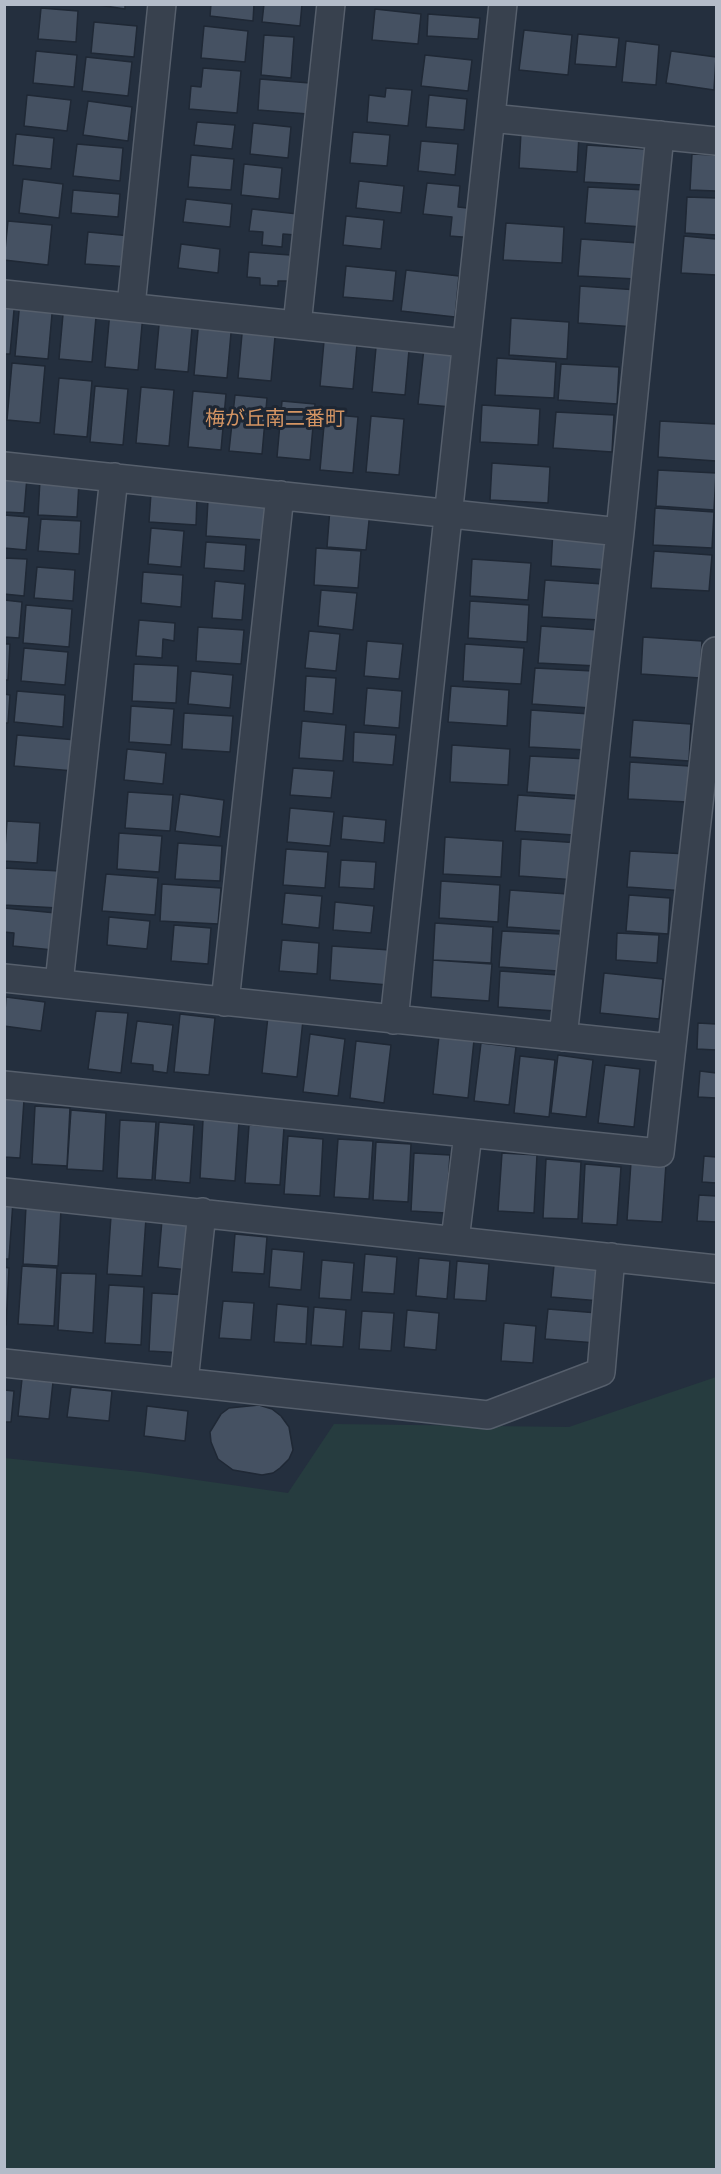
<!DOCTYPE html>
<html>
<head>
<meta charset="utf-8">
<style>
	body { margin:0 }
	#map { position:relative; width:721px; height:2174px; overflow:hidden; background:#242f3e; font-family:"Archivo Narrow",sans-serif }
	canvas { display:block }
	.frame { position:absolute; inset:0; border:6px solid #b4bcc9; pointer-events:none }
</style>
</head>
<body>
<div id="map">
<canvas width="721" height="2174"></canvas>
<div class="frame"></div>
</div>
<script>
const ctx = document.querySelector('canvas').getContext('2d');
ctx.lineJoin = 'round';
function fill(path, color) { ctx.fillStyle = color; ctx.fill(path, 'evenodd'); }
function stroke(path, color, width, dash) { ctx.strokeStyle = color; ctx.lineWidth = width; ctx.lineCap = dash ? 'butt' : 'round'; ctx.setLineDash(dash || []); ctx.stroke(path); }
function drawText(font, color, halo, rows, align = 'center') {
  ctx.font = font + ' "Archivo Narrow","Noto Sans JP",sans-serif'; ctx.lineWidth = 6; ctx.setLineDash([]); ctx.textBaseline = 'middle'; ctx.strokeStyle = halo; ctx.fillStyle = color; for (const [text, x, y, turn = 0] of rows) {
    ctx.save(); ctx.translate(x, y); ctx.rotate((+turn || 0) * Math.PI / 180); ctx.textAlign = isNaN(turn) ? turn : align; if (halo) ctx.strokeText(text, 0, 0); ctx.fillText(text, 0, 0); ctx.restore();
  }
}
fill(new Path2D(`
	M716 1377V2169H5L4 1458 141 1472 288 1493 334 1424 569 1427Z`), '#263c3f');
const building = new Path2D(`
	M92 4H125V9Z
	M211 4H254L253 21 210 16Z
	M264 4H302L300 26 262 22Z
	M41 8 78 11 76 42 38 39Z
	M375 9 421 14 418 44 372 40Z
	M428 14 480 18 478 39 427 36Z
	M94 22 137 26 134 57 91 53Z
	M204 26 248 31 245 62 201 58Z
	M524 30 572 35 568 75 519 70Z
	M578 34 619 38 616 67 575 64Z
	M264 35 294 37 291 78 261 75Z
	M626 41 659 45 656 85 622 82Z
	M36 51 77 55 74 87 33 83Z
	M671 51 716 57 714 90 666 83Z
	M425 55 472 60 468 91 421 86Z
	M86 57 132 62 128 96 82 91Z
	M203 68 241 71 237 113 189 109 191 86 201 87Z
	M260 79 310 83 308 114 258 110Z
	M386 88 412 90 408 126 367 122 369 95 385 97Z
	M27 95 71 100 67 131 24 126Z
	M429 95 467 99 464 130 426 127Z
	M88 101 132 107 128 141 83 135Z
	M197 122 235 125 232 149 194 145Z
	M253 123 291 127 288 158 250 154Z
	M353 132 390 135 387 166 350 163Z
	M521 132 579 135 577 172 519 168Z
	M16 134 54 138 51 169 13 165Z
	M421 141 458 144 455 175 418 171Z
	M77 144 123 148 120 181 73 176Z
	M587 145 645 149 643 185 584 182Z
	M692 154 716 155V191L690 190Z
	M191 155 234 159 231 190 188 187Z
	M244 164 282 168 279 199 241 195Z
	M23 179 63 184 59 218 19 213Z
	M359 181 404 186 401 213 356 208Z
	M427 183 460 186 458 207 477 209 474 238 450 236 452 217 423 214Z
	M588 187 646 190 643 227 585 223Z
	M73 190 120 194 118 217 71 213Z
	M687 197 716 198V235L685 233Z
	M186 199 232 204 230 227 183 222Z
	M252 209 298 214 296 235 283 234 282 247 262 245 263 232 249 231Z
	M346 216 384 220 381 249 343 245Z
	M8 221 52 225 48 265 4 260Z
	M506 223 564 227 562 263 503 260Z
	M88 232 131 236 129 267 85 264Z
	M684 236 716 239V275L681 273Z
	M581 239 639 243 636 279 578 276Z
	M181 244 220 249 218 273 178 268Z
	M249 252 290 255 289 281H278V286L260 285V278L247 277Z
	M346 266 396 271 393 301 343 297Z
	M406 270 459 276 455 317 401 311Z
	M580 286 638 290 636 327 578 323Z
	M4 298 15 299 10 354H4Z
	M20 300 53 303 48 359 15 356Z
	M64 303 97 306 92 362 59 359Z
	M110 311 143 314 138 370 105 367Z
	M160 314 193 317 188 372 155 369Z
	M511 318 569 322 567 359 509 355Z
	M199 319 232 322 227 378 194 375Z
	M243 323 276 326 271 381 238 378Z
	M325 330 358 333 353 389 320 386Z
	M377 336 410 339 405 395 372 392Z
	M424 348 457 351 451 407 418 404Z
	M497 358 556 362 554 398 495 395Z
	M12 363 45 366 40 423 7 420Z
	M561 364 619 367 617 404 558 400Z
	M59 378 92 381 87 437 54 434Z
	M95 386 128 389 123 445 90 442Z
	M141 387 174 390 169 446 136 443Z
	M193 391 226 394 221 450 188 447Z
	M235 395 267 398 262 454 229 451Z
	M282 401 315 404 310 460 277 457Z
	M482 405 540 409 538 445 480 442Z
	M556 412 614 415 612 452 553 448Z
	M325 414 358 417 353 473 320 470Z
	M371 416 404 419 399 475 366 472Z
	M660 421 716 424V461L658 457Z
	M492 463 550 467 548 503 490 500Z
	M658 470 716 473 714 510 656 506Z
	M4 475 27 477 24 513 4 512Z
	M40 480 79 482 77 517 38 515Z
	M151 493 197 496 196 525 149 522Z
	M208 500 266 503 264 540 206 536Z
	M330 508 370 511 366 550 327 547Z
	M655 508 714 512 712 548 653 545Z
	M4 515 29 517 26 550 4 548Z
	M41 519 81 521 79 554 38 551Z
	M151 528 184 531 181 567 148 564Z
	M553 530 612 533 609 570 551 566Z
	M206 542 246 545 244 571 204 568Z
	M316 548 361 551 358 588 314 585Z
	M654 551 712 555 709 591 651 588Z
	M4 558 27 559 24 596 4 594Z
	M472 559 531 563 528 600 470 596Z
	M37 567 75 570 73 601 34 598Z
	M143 572 183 575 181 607 141 603Z
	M545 580 603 584 601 620 542 617Z
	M215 581 245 584 242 620 212 618Z
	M321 590 357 593 353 630 318 626Z
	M4 600 22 602 19 638 4 637Z
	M470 601 529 605 527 642 468 638Z
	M26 605 72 609 69 647 23 643Z
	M139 620 175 623 174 641 163 639 162 658 136 656Z
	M541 626 599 630 597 666 538 663Z
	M198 627 244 630 241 664 196 661Z
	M309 631 340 634 336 671 305 668Z
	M643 637 702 641 700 678 641 674Z
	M367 641 403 644 399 679 364 676Z
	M4 644H10L8 680H4Z
	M465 644 524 648 521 684 463 681Z
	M24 648 68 652 65 685 21 681Z
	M134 664 178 666 176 703 132 701Z
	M535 668 593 671 591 708 532 704Z
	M191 671 233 675 230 708 188 704Z
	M306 676 336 678 333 714 304 711Z
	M451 686 509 690 507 726 448 722Z
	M367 688 402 691 399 728 364 725Z
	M17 691 65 695 63 727 14 722Z
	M4 694 10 695 8 723H4Z
	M131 706 174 709 171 745 129 742Z
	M531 710 590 714 587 750 529 747Z
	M184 713 233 716 230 752 182 749Z
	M633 720 691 724 689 761 630 757Z
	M302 721 346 725 343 761 299 758Z
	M354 732 396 735 393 765 353 762Z
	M17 735 77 740 74 771 14 766Z
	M452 745 510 749 508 785 450 782Z
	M127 749 166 753 163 784 124 780Z
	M530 756 588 759 586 796 527 792Z
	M630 762 689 766 687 802 628 799Z
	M293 768 334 771 331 798 290 795Z
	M128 792 173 795 170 831 125 828Z
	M180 794 224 800 220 837 175 831Z
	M518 795 576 799 574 835 515 831Z
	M290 808 334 812 330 846 287 842Z
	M343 816 386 820 384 843 341 839Z
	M7 821 40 823 37 863 4 861Z
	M119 833 162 836 159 872 117 869Z
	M445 837 503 841 501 877 443 874Z
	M521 839 580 843 577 880 519 876Z
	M178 843 222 846 220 881 175 879Z
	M286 849 328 852 325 888 283 885Z
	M630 851 688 854 686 891 627 887Z
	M341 860 376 862 374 889 339 887Z
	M4 868 60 871 58 908 4 905Z
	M106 874 158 878 155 915 102 911Z
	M441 881 500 885 498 922 439 918Z
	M162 884 221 888 218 924 160 921Z
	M510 890 568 894 566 931 507 927Z
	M285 893 322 896 319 928 282 924Z
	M629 895 670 898 668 934 626 931Z
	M335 902 374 906 371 933 333 930Z
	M4 908 56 913 53 950 13 946 14 933 4 932Z
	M109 917 150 921 147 949 107 945Z
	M435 923 493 927 491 963 433 960Z
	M174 925 211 928 208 964 171 961Z
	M502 931 560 934 558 971 499 967Z
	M617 933 659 935 657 963 616 960Z
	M282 940 319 943 317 974 279 971Z
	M332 946 390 950 388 985 330 980Z
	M433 960 492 964 489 1001 431 997Z
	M500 971 558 975 556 1011 498 1007Z
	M604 973 663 979 659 1019 600 1013Z
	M6 997 45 1002 41 1031 4 1026Z
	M96 1011 128 1013 121 1073 88 1069Z
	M180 1014 215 1018 209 1075 174 1072Z
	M268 1016 303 1020 297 1077 262 1073Z
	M137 1021 173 1025 167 1073 153 1071V1065L131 1063Z
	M698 1023 716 1024V1050L697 1049Z
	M310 1034 345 1039 338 1096 303 1092Z
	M439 1036 474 1040 468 1098 433 1094Z
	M356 1041 391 1045 384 1103 350 1098Z
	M481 1043 516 1047 509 1105 474 1101Z
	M558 1055 593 1060 586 1117 551 1113Z
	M520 1056 555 1060 549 1117 514 1113Z
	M605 1065 640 1069 634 1127 598 1123Z
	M700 1071 716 1073V1098L698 1097Z
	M4 1099 24 1100 20 1158 4 1157Z
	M35 1106 70 1108 67 1166 32 1164Z
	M71 1110 106 1113 103 1171 67 1169Z
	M120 1120 156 1122 152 1180 117 1178Z
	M203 1120 239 1122 235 1181 200 1178Z
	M159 1122 194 1125 190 1183 155 1180Z
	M249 1125 284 1127 280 1185 245 1183Z
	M288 1136 323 1139 320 1196 284 1194Z
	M338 1139 373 1141 369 1199 334 1197Z
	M376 1142 411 1144 408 1202 373 1200Z
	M414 1153 450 1155 446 1213 411 1211Z
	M502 1153 537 1155 534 1213 498 1211Z
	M704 1156 716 1157V1183L702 1182Z
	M546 1159 581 1162 578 1219 543 1218Z
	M631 1162 666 1164 662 1222 627 1220Z
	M585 1164 621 1167 617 1225 582 1223Z
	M699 1195 716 1196V1222L697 1221Z
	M4 1200 13 1201 9 1259H4Z
	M26 1206 61 1209 58 1266 23 1264Z
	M111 1216 146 1218 142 1276 107 1274Z
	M162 1220 194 1222 189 1270 158 1267Z
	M235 1234 267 1237 264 1274 232 1272Z
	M272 1249 304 1252 301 1290 269 1287Z
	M365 1254 397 1257 394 1294 362 1292Z
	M419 1258 450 1261 447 1299 416 1296Z
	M322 1260 354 1263 351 1300 319 1298Z
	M457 1261 489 1264 486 1301 454 1299Z
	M554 1265 603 1269 601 1301 551 1297Z
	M22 1266 57 1268 54 1326 18 1324Z
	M4 1267 9 1268 6 1325H4Z
	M61 1273 96 1274 93 1333 58 1330Z
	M109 1285 144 1287 141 1345 105 1343Z
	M152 1293 188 1295 184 1353 149 1351Z
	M223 1301 254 1303 251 1340 219 1338Z
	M277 1304 308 1307 306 1344 274 1342Z
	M314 1307 346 1310 343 1347 311 1345Z
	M548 1309 598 1313 596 1343 545 1339Z
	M407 1310 439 1313 436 1350 404 1347Z
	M362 1311 394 1313 391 1351 359 1349Z
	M504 1323 536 1326 533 1363 501 1361Z
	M22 1379 53 1382 49 1419 18 1416Z
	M71 1387 112 1391 109 1421 67 1417Z
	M4 1390 14 1391 11 1422H4Z
	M259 1405 272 1409 281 1416 289 1427 293 1450 289 1459 280 1468 273 1473 262 1475 233 1470 218 1459 211 1442 210 1432 221 1414 229 1408Z
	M147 1406 188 1411 185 1441 144 1436Z`);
fill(building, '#455162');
stroke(building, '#1f2835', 1.5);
const minor = new Path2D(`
	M491 118 716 141
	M4 294 465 343
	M131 306 162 4
	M297 325 331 4
	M4 466 620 532
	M4 978 671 1048
	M59 983 114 477
	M225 1002 280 495
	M394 1020 503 4
	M563 1037 620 532 660 135
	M4 1085 660 1153 716 651
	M4 1192 716 1269
	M455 1240 468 1134
	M4 1363 488 1415 601 1372 611 1257
	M184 1382 202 1212`);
stroke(minor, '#565f6c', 30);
stroke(minor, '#38414e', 27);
drawText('20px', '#d59563', '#1d2633', [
	["梅が丘南二番町",275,420]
]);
</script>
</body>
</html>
